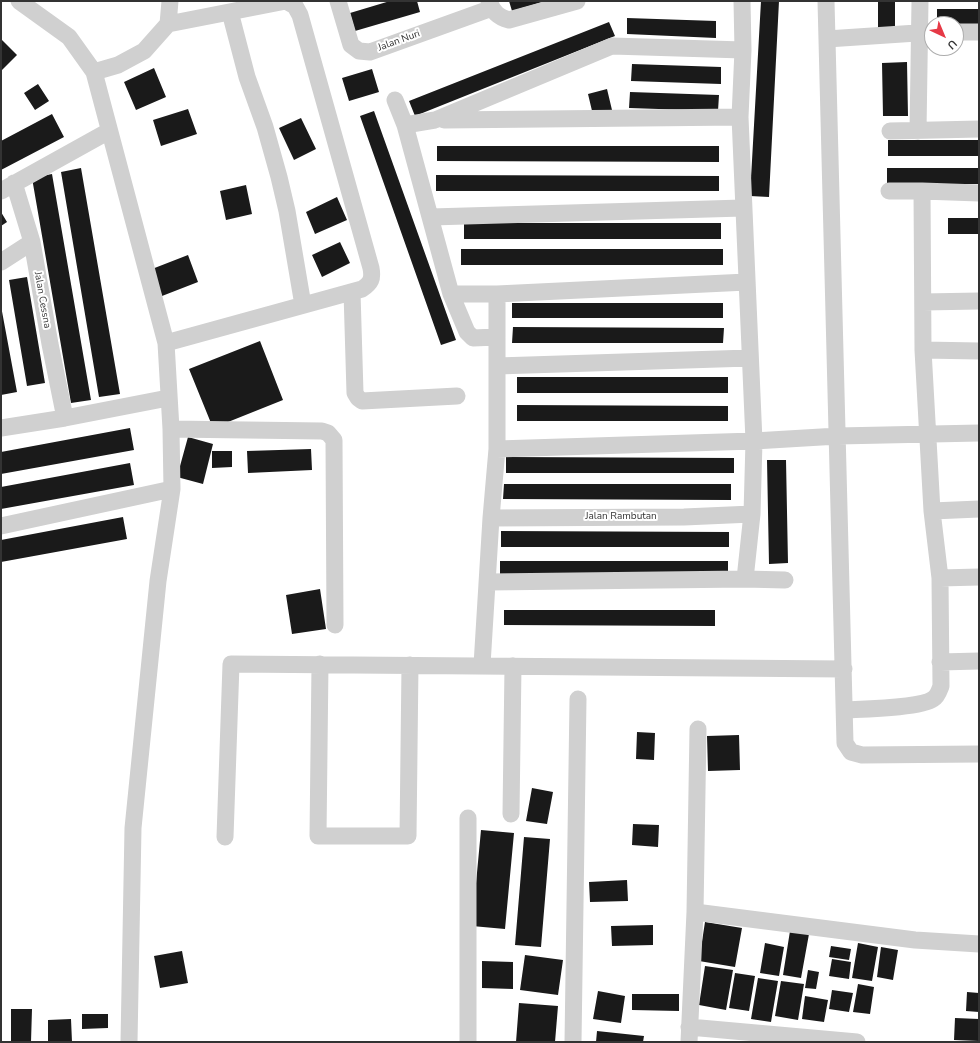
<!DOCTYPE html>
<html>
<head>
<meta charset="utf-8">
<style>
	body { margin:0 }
	#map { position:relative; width:980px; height:1043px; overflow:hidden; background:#fff; font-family:"Nunito Sans",sans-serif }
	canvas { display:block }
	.frame { position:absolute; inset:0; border:2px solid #333; pointer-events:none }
	.north { position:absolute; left:924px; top:16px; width:40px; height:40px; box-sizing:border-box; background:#fff; border:1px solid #adadad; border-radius:50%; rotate:136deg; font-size:11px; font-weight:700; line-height:16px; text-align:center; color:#333 }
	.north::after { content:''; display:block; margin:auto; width:14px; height:18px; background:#e63946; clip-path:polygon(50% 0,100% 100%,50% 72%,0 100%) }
</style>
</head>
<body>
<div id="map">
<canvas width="980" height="1043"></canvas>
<div class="frame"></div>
<div class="north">U</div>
</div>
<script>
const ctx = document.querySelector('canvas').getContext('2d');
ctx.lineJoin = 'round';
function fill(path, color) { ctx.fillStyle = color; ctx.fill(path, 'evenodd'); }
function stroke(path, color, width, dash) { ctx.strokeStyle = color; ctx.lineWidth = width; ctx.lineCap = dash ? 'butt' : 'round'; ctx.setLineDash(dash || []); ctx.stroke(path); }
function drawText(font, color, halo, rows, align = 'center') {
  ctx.font = font + ' "Nunito Sans",sans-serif'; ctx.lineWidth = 4; ctx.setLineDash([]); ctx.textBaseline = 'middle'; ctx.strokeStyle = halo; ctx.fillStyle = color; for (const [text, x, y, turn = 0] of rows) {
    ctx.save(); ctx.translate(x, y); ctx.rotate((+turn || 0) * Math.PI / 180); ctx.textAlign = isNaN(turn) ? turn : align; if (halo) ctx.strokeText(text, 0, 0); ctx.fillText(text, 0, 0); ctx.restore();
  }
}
fill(new Path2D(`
	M390 1H417L420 12 355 31 350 13Z
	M509 1H546L512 11Z
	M761 1H779L769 197 750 196Z
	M878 1H895V32H878Z
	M937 9H979V25L937 24Z
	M627 18 716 21V38L627 34Z
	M609 22 615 36 415 116 409 101Z
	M1 39 17 55 1 71Z
	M907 62 908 116H883L882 63Z
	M632 64 721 67V84L631 81Z
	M154 68 166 97 136 110 124 82Z
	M372 69 379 92 349 101 342 78Z
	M38 84 49 101 35 110 24 93Z
	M607 89 612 110 593 115 588 94Z
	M630 92 719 95 718 111 629 108Z
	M188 109 197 134 161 146 153 120Z
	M374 111 456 340 441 345 360 116Z
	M52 114 64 137 1 170V141Z
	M301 118 316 149 294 160 279 128Z
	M888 140H979V156H888Z
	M437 146H719V162L437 161Z
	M81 168 120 394 99 397 61 172Z
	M887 168H979V184H887Z
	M52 174 91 400 71 403 32 178Z
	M436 175 719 176V191H436Z
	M246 185 252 214 226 220 220 191Z
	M337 197 347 220 315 234 306 212Z
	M1 212 7 222 1 226Z
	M948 218H979V234H948Z
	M464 223H721V239H464Z
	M340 242 350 263 322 277 312 255Z
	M461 249H723V265H461Z
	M188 255 198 282 162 296 152 269Z
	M27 277 45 383 27 386 9 280Z
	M512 303H723V318H512Z
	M1 306 17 392 1 395Z
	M513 327 724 328 723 343H512Z
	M260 341 283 400 213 428 189 369Z
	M517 377H728V393H517Z
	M517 405 728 406V421H517Z
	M130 428 134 450 1 474V452Z
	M188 437 213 444 203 484 177 477Z
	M311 449 312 470 248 473 247 451Z
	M212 451H232V467L212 468Z
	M506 457 734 458V473H506Z
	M767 460H786L788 563 769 564Z
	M130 463 134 485 1 509V487Z
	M504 484H731V500L503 499Z
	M123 517 127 539 1 562V540Z
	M501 531 729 532V547H501Z
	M500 561H728V577L500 576Z
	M320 589 326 629 292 634 286 595Z
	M504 610H715V626L504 625Z
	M637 732 655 733 654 760 636 759Z
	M739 735 740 770 708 771 707 736Z
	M532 788 553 792 547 824 526 821Z
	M633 824 659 825 658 847 632 845Z
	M481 830 514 833 505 929 472 926Z
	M524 837 550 839 541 947 515 945Z
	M627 880 628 901 590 902 589 882Z
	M705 922 742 928 735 967 699 961Z
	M653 925V945L612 946 611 926Z
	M790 931 809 934 801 978 783 975Z
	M765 943 784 947 779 976 760 973Z
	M858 943 878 947 872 981 852 978Z
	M831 946 851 949 849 960 829 957Z
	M881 947 898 950 893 980 877 977Z
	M182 951 188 983 160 988 154 956Z
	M525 955 563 960 558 995 520 990Z
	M832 959 851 962 849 979 829 976Z
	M482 961 513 962V989L482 988Z
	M705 966 733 970 726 1010 699 1005Z
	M808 970 819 972 816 989 805 988Z
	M735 973 755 976 749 1011 729 1008Z
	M758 978 778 981 771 1022 751 1019Z
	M781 981 804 984 798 1020 775 1016Z
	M858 984 874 987 870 1014 853 1012Z
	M832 990 853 993 849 1012 829 1009Z
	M598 991 625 996 621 1023 593 1019Z
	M967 992 979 993V1012L966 1011Z
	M632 994H679V1011L632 1010Z
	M805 996 828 1000 824 1022 802 1019Z
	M519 1003 558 1006 555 1042H516Z
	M11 1009H32L31 1042H11Z
	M82 1014H108V1028L82 1029Z
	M955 1018 979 1019V1041L954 1040Z
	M71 1019 72 1042H48V1020Z
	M597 1031 644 1036 643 1042H596Z`), '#1a1a1a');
stroke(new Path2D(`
	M19 1 69 37 94 72 166 343 171 429 172 489 158 581 133 828 129 1042
	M338 1 351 45 359 51 370 52 492 8
	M489 1C493 12 498 17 509 20L577 1
	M742 1 743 50
	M826 1 845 743 851 752 862 755 979 754
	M230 12 247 77 265 127 279 177 287 211 303 305
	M956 32H979
	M827 39 932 32
	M94 72 118 65 144 51 168 24 170 1
	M395 100 405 125 451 294 467 332 473 338 497 337
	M444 120 740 117
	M405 125 435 120 612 46 743 50 740 117 754 441 752 514 745 579
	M890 131 979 129
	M918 131 920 1
	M14 183 32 242 50 344 65 418
	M1 191 109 131
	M889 191H922L979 193
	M922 191 923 350 932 511 979 509
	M431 217 743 208
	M1 262 32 242
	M352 292 355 393 358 398 362 401 457 396
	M451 294H497L747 282
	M923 302 979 301
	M166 343 362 289C371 283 373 279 371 268L300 15 295 6 286 1 168 24
	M923 350 979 351
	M497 366 750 358
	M1 428 65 418 168 398
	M171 429 322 431 328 433 334 440 335 625
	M497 449 754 441 838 436 979 433
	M491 518 684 517 752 514
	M1 526 172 489
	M940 578 979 577
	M488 582 745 579 785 580
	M940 662 979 661
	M320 664 318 836H408L410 665
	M482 665 491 518 497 449V294
	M845 710C862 709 921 708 933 699 938 696 939 691 941 686L940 578 932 511
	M511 814 513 666
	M468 818V1042
	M225 837 231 664 844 669
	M695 912 915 940 979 944
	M689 1027 857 1042
	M573 1042 578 699
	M689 1042 695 912 698 729`), '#d0d0d0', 17);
drawText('10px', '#333', '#fff', [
	["Jalan Nuri",399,41,-20],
	["Jalan Cessna",42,300,80],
	["Jalan Rambutan",621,517]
]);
</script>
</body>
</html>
